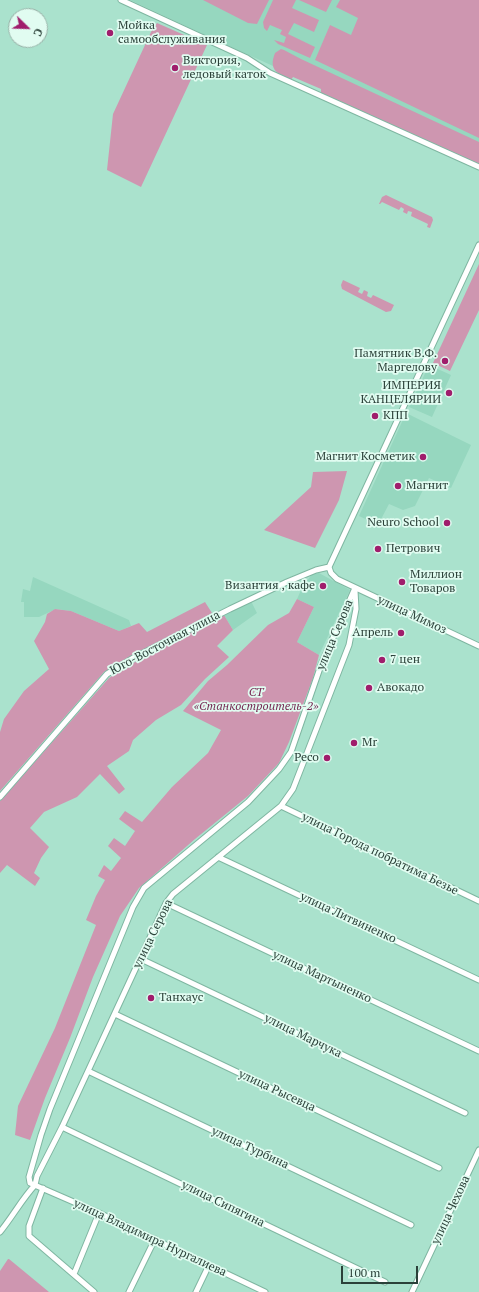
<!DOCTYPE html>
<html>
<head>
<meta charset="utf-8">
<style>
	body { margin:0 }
	#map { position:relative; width:479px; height:1292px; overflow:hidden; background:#aae2cd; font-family:"PT Serif",serif }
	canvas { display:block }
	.north { position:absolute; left:8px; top:8px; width:40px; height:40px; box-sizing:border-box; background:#e1fcf1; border:1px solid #98b1a7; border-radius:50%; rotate:113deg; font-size:11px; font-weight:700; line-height:16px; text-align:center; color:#2b4139 }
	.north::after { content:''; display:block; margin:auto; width:14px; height:18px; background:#a01d6c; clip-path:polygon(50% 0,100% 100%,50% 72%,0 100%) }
	.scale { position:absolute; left:341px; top:1266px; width:77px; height:18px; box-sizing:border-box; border:2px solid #2b4139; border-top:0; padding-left:5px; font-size:12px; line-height:14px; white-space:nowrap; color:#2b4139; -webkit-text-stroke:3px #e1fcf1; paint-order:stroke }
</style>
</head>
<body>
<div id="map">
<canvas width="479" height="1292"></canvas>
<div class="north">С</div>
<div class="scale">100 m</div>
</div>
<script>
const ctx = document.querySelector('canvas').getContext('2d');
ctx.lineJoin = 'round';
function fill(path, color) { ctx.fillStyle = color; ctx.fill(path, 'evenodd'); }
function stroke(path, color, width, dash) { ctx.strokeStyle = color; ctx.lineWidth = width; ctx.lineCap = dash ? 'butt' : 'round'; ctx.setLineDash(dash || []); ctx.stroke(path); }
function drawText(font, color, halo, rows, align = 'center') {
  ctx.font = font + ' "PT Serif",serif'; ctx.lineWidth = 3.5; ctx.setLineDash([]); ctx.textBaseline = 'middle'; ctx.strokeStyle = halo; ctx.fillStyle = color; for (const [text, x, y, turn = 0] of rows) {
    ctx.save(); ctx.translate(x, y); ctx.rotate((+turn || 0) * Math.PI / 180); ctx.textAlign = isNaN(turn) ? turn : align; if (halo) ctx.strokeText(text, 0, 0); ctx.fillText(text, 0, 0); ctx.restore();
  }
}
fill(new Path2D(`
	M130 0H479V160L216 40Z
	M429 365 451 375 432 417 409 407Z
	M406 413 471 445 451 488 429 478 415 506 403 510 389 504 378 525 359 516Z
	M319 573 350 590 319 655 297 642 314 607 297 599 302 588 312 574Z
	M33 577 129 620 131 626 119 631 71 611 56 609 39 617H24V602H21L23 589 30 591Z
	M251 601 257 613 233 630 224 615Z`), '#96d7bf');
fill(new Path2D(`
	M203 0H269L257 24 248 23Z
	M273 0H296L292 8 319 20 314 32 294 23 288 34 315 47 310 58 278 44 274 40 284 43 286 37 280 34 282 30 270 25 267 31 264 28 263 22Z
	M299 0H332L326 12Z
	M340 0H479V138L315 60 330 25 351 35 358 18 336 7Z
	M157 23 207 45 141 187 107 170 113 114 151 32Z
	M281 49 284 50 301 59 479 142V165L321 93V89L293 77 291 80C278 73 268 71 275 53Z
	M386 195 432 217 433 220 430 228 427 227 428 224 411 216 412 212 408 211 407 214 403 212 404 209 401 207 399 210 382 202 380 204H379L382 197Z
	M479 264V310L450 371 433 363Z
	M343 280 360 288 358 292 362 294 364 290 368 292 367 296 371 298 373 295 394 305 391 311 386 312 342 289 341 285Z
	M347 471 339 500 315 548 264 530 311 487 313 472Z
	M297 599 314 607 297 642 319 655 313 678 289 742 279 763 248 796 195 839 139 888 120 916 93 977 70 1038 45 1098 30 1140 15 1135 18 1106 55 1028 96 925 86 920 96 896 105 880 98 876 104 865 111 871 121 858 108 846 114 838 125 846 135 831 119 819 125 811 142 822 172 787 208 753 221 730 183 711 208 681 227 665 268 625 289 613Z
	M205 602 212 613 146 649 137 653 104 672 0 791V732L4 719 24 691 49 669 34 641 45 622 47 614 55 609 71 611 119 631 139 623 147 632Z
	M224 615 233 630 217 646 229 657 205 679 181 705 156 720 133 740 129 751 107 766 125 789 119 794 100 774 77 797 44 812 30 828 49 847 41 858 34 873 40 878 35 886 7 865 0 873V801L109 678 119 671 146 656Z
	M8 1259H9L49 1292H0V1271Z`), '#ce96b0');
const minor = new Path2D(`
	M121 0 247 58 270 73 479 167
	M329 567 479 245
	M329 567 331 573 337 579 479 646
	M0 797 107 674 135 657 230 609 287 582 316 570 329 567
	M281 806 479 901
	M218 857 479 980
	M166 903 479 1051
	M141 959 465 1113
	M115 1014 439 1168
	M88 1071 411 1225
	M62 1127 385 1282
	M35 1185 37 1176 62 1127 166 903 173 894 281 806 293 789 349 645 356 609 355 591
	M43 1188 29 1226V1236L94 1292
	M0 1232C13 1216 22 1199 35 1185
	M74 1274 99 1213
	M129 1292 155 1239
	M196 1292 209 1265
	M265 1292 99 1213 30 1183 29 1177 41 1135 50 1109 133 907 144 888 248 802 279 769 291 752 321 665 355 588
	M412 1292 479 1150`);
stroke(minor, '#7fb6a1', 7);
stroke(minor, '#fff', 5);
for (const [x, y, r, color] of [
	[110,33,4,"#a01d6c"],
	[175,68,4,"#a01d6c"],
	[445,361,4,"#a01d6c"],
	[449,393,4,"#a01d6c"],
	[375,416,4,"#a01d6c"],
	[423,457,4,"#a01d6c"],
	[398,486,4,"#a01d6c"],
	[447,523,4,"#a01d6c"],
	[378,549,4,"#a01d6c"],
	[402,582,4,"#a01d6c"],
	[323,586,4,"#a01d6c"],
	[401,633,4,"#a01d6c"],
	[382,660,4,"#a01d6c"],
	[369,688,4,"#a01d6c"],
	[354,743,4,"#a01d6c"],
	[327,758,4,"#a01d6c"],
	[151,998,4,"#a01d6c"]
]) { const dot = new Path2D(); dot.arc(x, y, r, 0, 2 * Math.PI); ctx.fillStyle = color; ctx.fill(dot); stroke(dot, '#e1fcf1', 1.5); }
drawText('12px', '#2b4139', '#e1fcf1', [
	["Мойка",118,26],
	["самообслуживания",118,40],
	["Виктория,",183,61],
	["ледовый каток",183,75],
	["Памятник В.Ф.",437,354,"right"],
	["Маргелову",437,368,"right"],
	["ИМПЕРИЯ",441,386,"right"],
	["КАНЦЕЛЯРИИ",441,400,"right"],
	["КПП",383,416],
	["Магнит Косметик",415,457,"right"],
	["Магнит",406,486],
	["Neuro School",439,523,"right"],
	["Петрович",386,549],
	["Миллион",410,575],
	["Товаров",410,589],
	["Византия , кафе",315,586,"right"],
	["Апрель",393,633,"right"],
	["7 цен",390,660],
	["Авокадо",377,688],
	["Mr",362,743],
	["Ресо",319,758,"right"],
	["Танхаус",159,998]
], 'left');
drawText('12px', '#2b4139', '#e1fcf1', [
	["улица Мимоз",412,615,25],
	["улица Серова",335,635,-67],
	["Юго-Восточная улица",165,643,-28],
	["улица Города побратима Безье",380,854,26],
	["улица Литвиненко",348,918,25],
	["улица Серова",153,934,-64],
	["улица Мартыненко",322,977,25],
	["улица Марчука",303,1036,26],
	["улица Рысевца",277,1091,25],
	["улица Турбина",250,1148,25],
	["улица Сипягина",223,1204,26],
	["улица Чехова",451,1210,-65],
	["улица Владимира Нургалиева",150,1238,25]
]);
drawText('italic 12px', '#772b55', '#e1fcf1', [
	["СТ",256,693],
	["«Станкостроитель-2»",256,707]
]);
</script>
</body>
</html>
